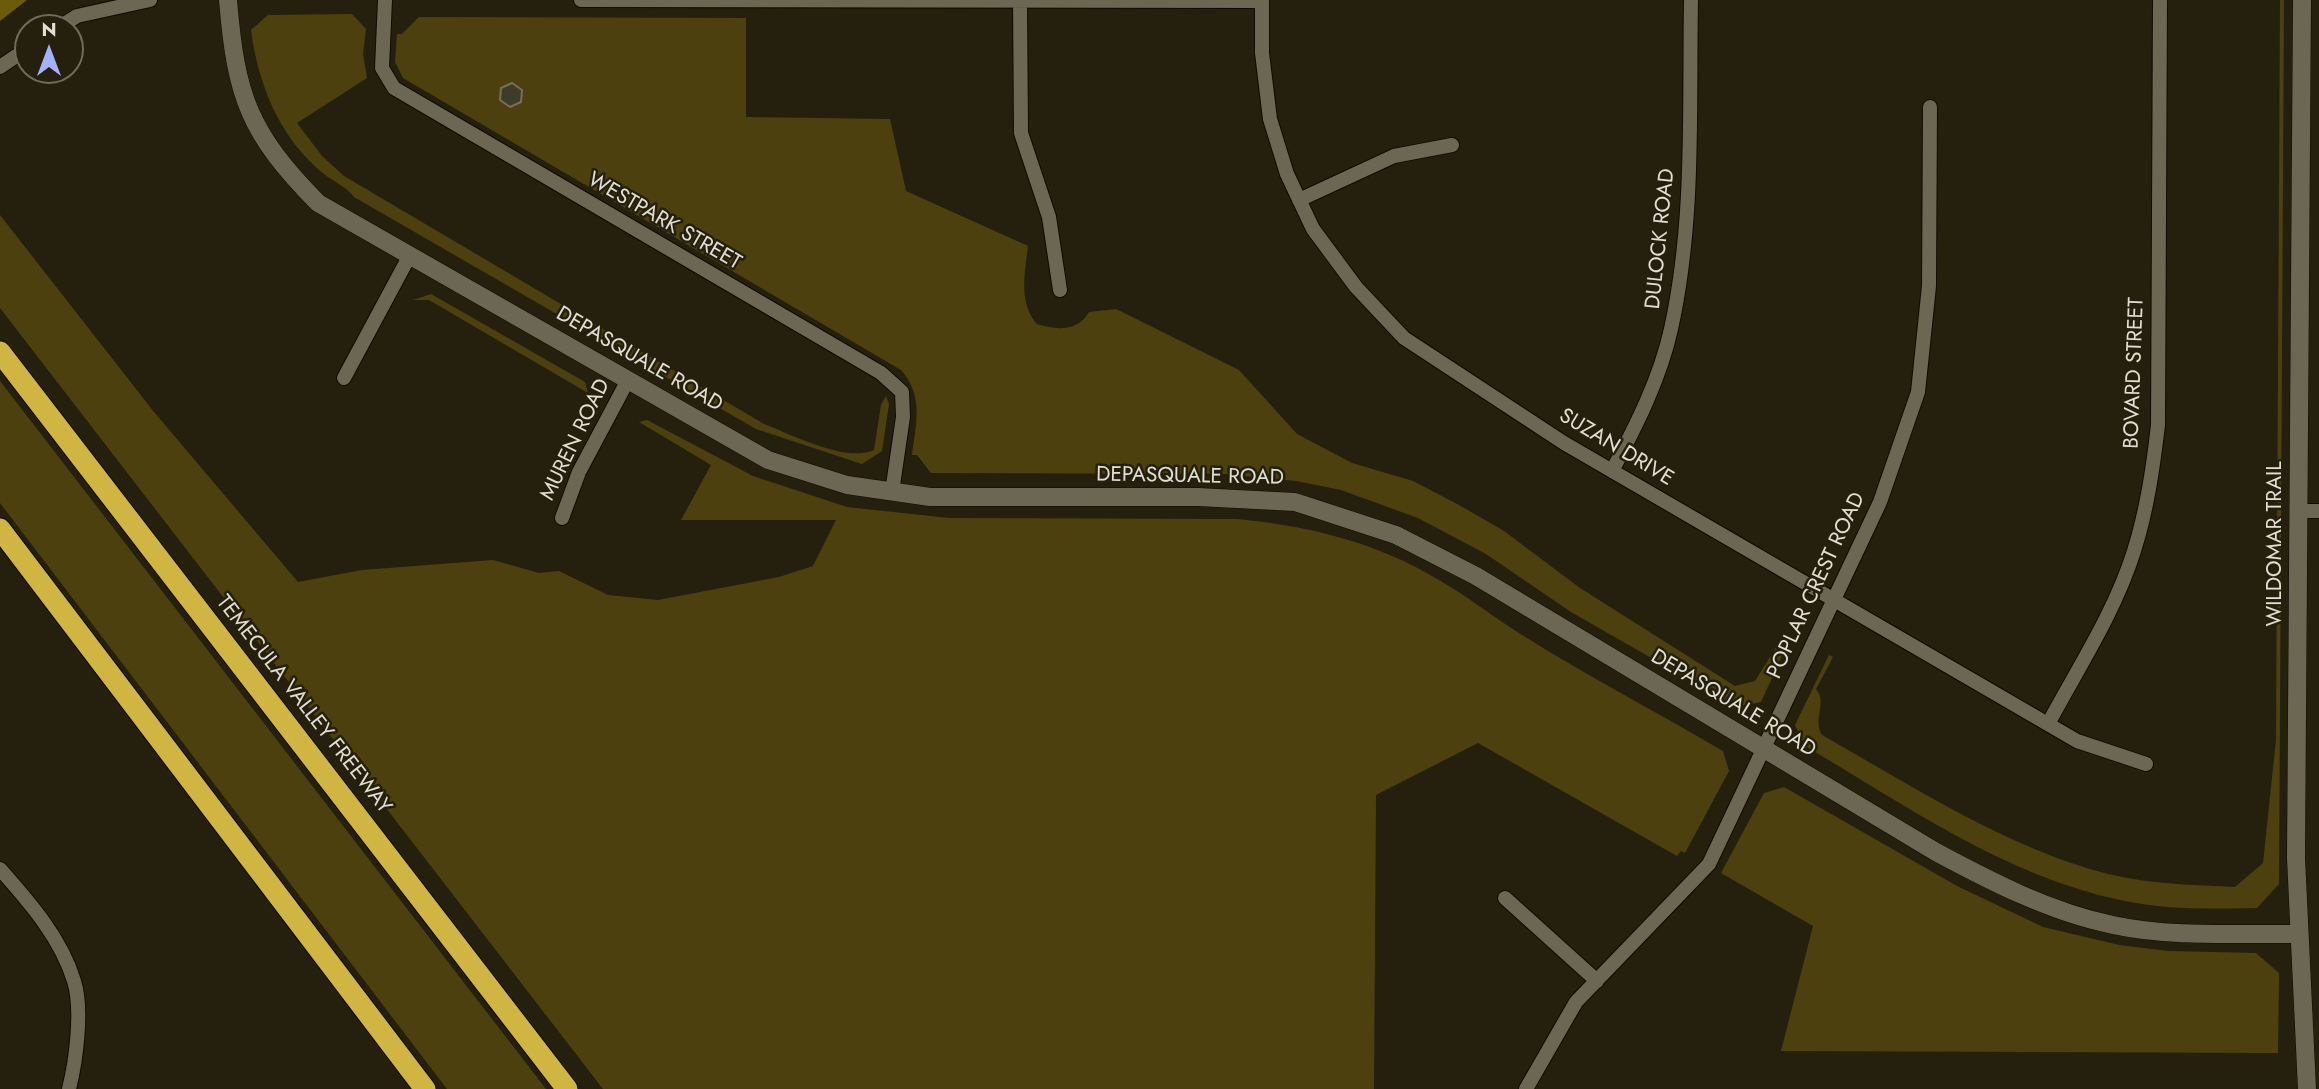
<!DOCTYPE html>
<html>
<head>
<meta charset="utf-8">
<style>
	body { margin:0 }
	#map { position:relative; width:2319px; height:1089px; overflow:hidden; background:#25200e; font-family:Jost,sans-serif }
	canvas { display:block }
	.north { position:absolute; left:14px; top:14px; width:70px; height:70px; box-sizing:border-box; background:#25200e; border:2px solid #706c5d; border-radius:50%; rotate:0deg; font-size:19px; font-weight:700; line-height:28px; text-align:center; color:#e1ded3 }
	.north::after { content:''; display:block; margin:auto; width:24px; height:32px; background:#a4b2fc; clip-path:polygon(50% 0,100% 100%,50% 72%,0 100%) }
</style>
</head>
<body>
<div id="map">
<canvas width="2319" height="1089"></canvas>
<div class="north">N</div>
</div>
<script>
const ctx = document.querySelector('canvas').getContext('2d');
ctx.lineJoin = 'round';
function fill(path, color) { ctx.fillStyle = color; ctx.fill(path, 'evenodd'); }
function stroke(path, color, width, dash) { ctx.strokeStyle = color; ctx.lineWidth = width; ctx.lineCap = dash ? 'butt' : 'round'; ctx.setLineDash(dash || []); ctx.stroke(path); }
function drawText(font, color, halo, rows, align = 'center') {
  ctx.font = font + ' Jost,sans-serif'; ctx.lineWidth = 5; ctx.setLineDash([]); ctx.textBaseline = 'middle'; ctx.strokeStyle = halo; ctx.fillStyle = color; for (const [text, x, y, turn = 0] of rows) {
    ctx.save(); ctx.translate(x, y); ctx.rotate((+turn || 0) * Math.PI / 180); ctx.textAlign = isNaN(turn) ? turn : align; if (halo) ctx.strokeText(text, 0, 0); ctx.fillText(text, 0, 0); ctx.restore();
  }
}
fill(new Path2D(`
	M2280 0H2284L2279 884 2257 908C2211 909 2165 910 2120 900 2005 876 1904 804 1805 746L1795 725 1829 655 1833 657 1816 689C1828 703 1812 719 1822 735 1912 786 2007 848 2108 874 2148 884 2194 885 2235 887L2263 863 2276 740Z
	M352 14 366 29 363 54 367 78 297 123 322 156 344 176 764 424C793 435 846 463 874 450L881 405 886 396 889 404 882 451 862 464 756 429 354 197C346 186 330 180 319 170 278 134 258 83 251 30L268 15Z
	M419 17 746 18V117L890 119 906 191 1028 246C1025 272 1018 303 1037 324 1056 330 1078 332 1089 312L1116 309 1239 370 1297 434 1352 463 1413 481 1459 505 1504 531 1580 588 1735 686 1755 681 1785 633 1791 636 1761 702 1737 707 1571 612 1486 554 1418 518 1341 490 1296 481 1224 474 931 473 917 455H912C916 423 924 396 901 370L403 78 395 62 397 34H402Z
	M0 215 154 412 298 582 362 570 493 560 539 573 559 571 608 595 658 600 779 577 813 566 836 520H681L711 465 639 422 647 420 753 476 847 507 949 518 1237 519C1309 526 1376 542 1439 580 1467 596 1492 616 1519 633 1585 675 1655 711 1723 751L1729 771 1685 853 1681 851 1677 856 1478 743 1376 795 1374 1089H603L0 308Z
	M431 294 585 382 588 393 429 300H413Z
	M0 381 546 1089H447L0 503Z
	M1784 787 1957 886 2043 927 2119 945 2168 951 2256 953 2279 973 2278 1053 1781 1051 1813 926 1721 873 1764 793Z`), '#4c400f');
fill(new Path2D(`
	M0 0H27L0 21Z`), '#6c5b09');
const building = new Path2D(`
	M512 83 522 90 521 102 510 107 500 100 501 88Z`);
fill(building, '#403b29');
stroke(building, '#75705b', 2);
const minor = new Path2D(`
	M385 0 382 68 394 88 881 373 902 392 903 417 892 492
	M581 0 1262 1
	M1262 0V53L1270 119 1287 174 1313 229 1356 287 1404 338 1564 443 2077 741 2146 764
	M1020 1 1021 133 1049 217 1060 290
	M58 28 77 16 150 0
	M0 67 28 48
	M1299 200 1394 156 1452 145
	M344 378 410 255
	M1612 471C1636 426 1660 379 1671 329 1695 220 1689 110 1691 0
	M2299 511H2319
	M562 518 579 472 628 380
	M2048 724C2078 668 2115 612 2134 551 2147 510 2153 468 2158 425L2160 0
	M0 869C30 903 61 938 74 981 83 1009 76 1061 69 1089
	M1505 898 1597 981
	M1526 1089 1576 1002 1709 864 1880 502 1918 392 1929 286 1930 107`);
const tertiary = new Path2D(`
	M228 0C236 97 249 133 318 203L768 460 847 485 930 497H1198L1295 502 1396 535 1476 576 1936 852C1992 882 2050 912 2113 925 2173 938 2238 933 2299 934`);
const secondary = new Path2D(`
	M2302 0 2296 858 2307 1089`);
const motorway = new Path2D(`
	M0 352 567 1089
	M0 529 425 1089`);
stroke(minor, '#0e0a00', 16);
stroke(tertiary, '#0e0a00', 19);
stroke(secondary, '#0e0a00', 19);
stroke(motorway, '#0e0a00', 23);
stroke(minor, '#6c6753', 14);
stroke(tertiary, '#6c6753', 18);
stroke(secondary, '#6c6753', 18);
stroke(motorway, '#d0b542', 21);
drawText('21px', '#e1ded3', '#25200e', [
	["WESTPARK STREET",664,222,30],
	["DULOCK ROAD",1661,239,-84],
	["DEPASQUALE ROAD",639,360,30],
	["BOVARD STREET",2135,373,-88],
	["MUREN ROAD",576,440,-64],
	["SUZAN DRIVE",1616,448,31],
	["DEPASQUALE ROAD",1190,477,1],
	["WILDOMAR TRAIL",2276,544,-90],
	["POPLAR CREST ROAD",1817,586,-65],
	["DEPASQUALE ROAD",1733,704,31],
	["TEMECULA VALLEY FREEWAY",303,705,52]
]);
</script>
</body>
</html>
